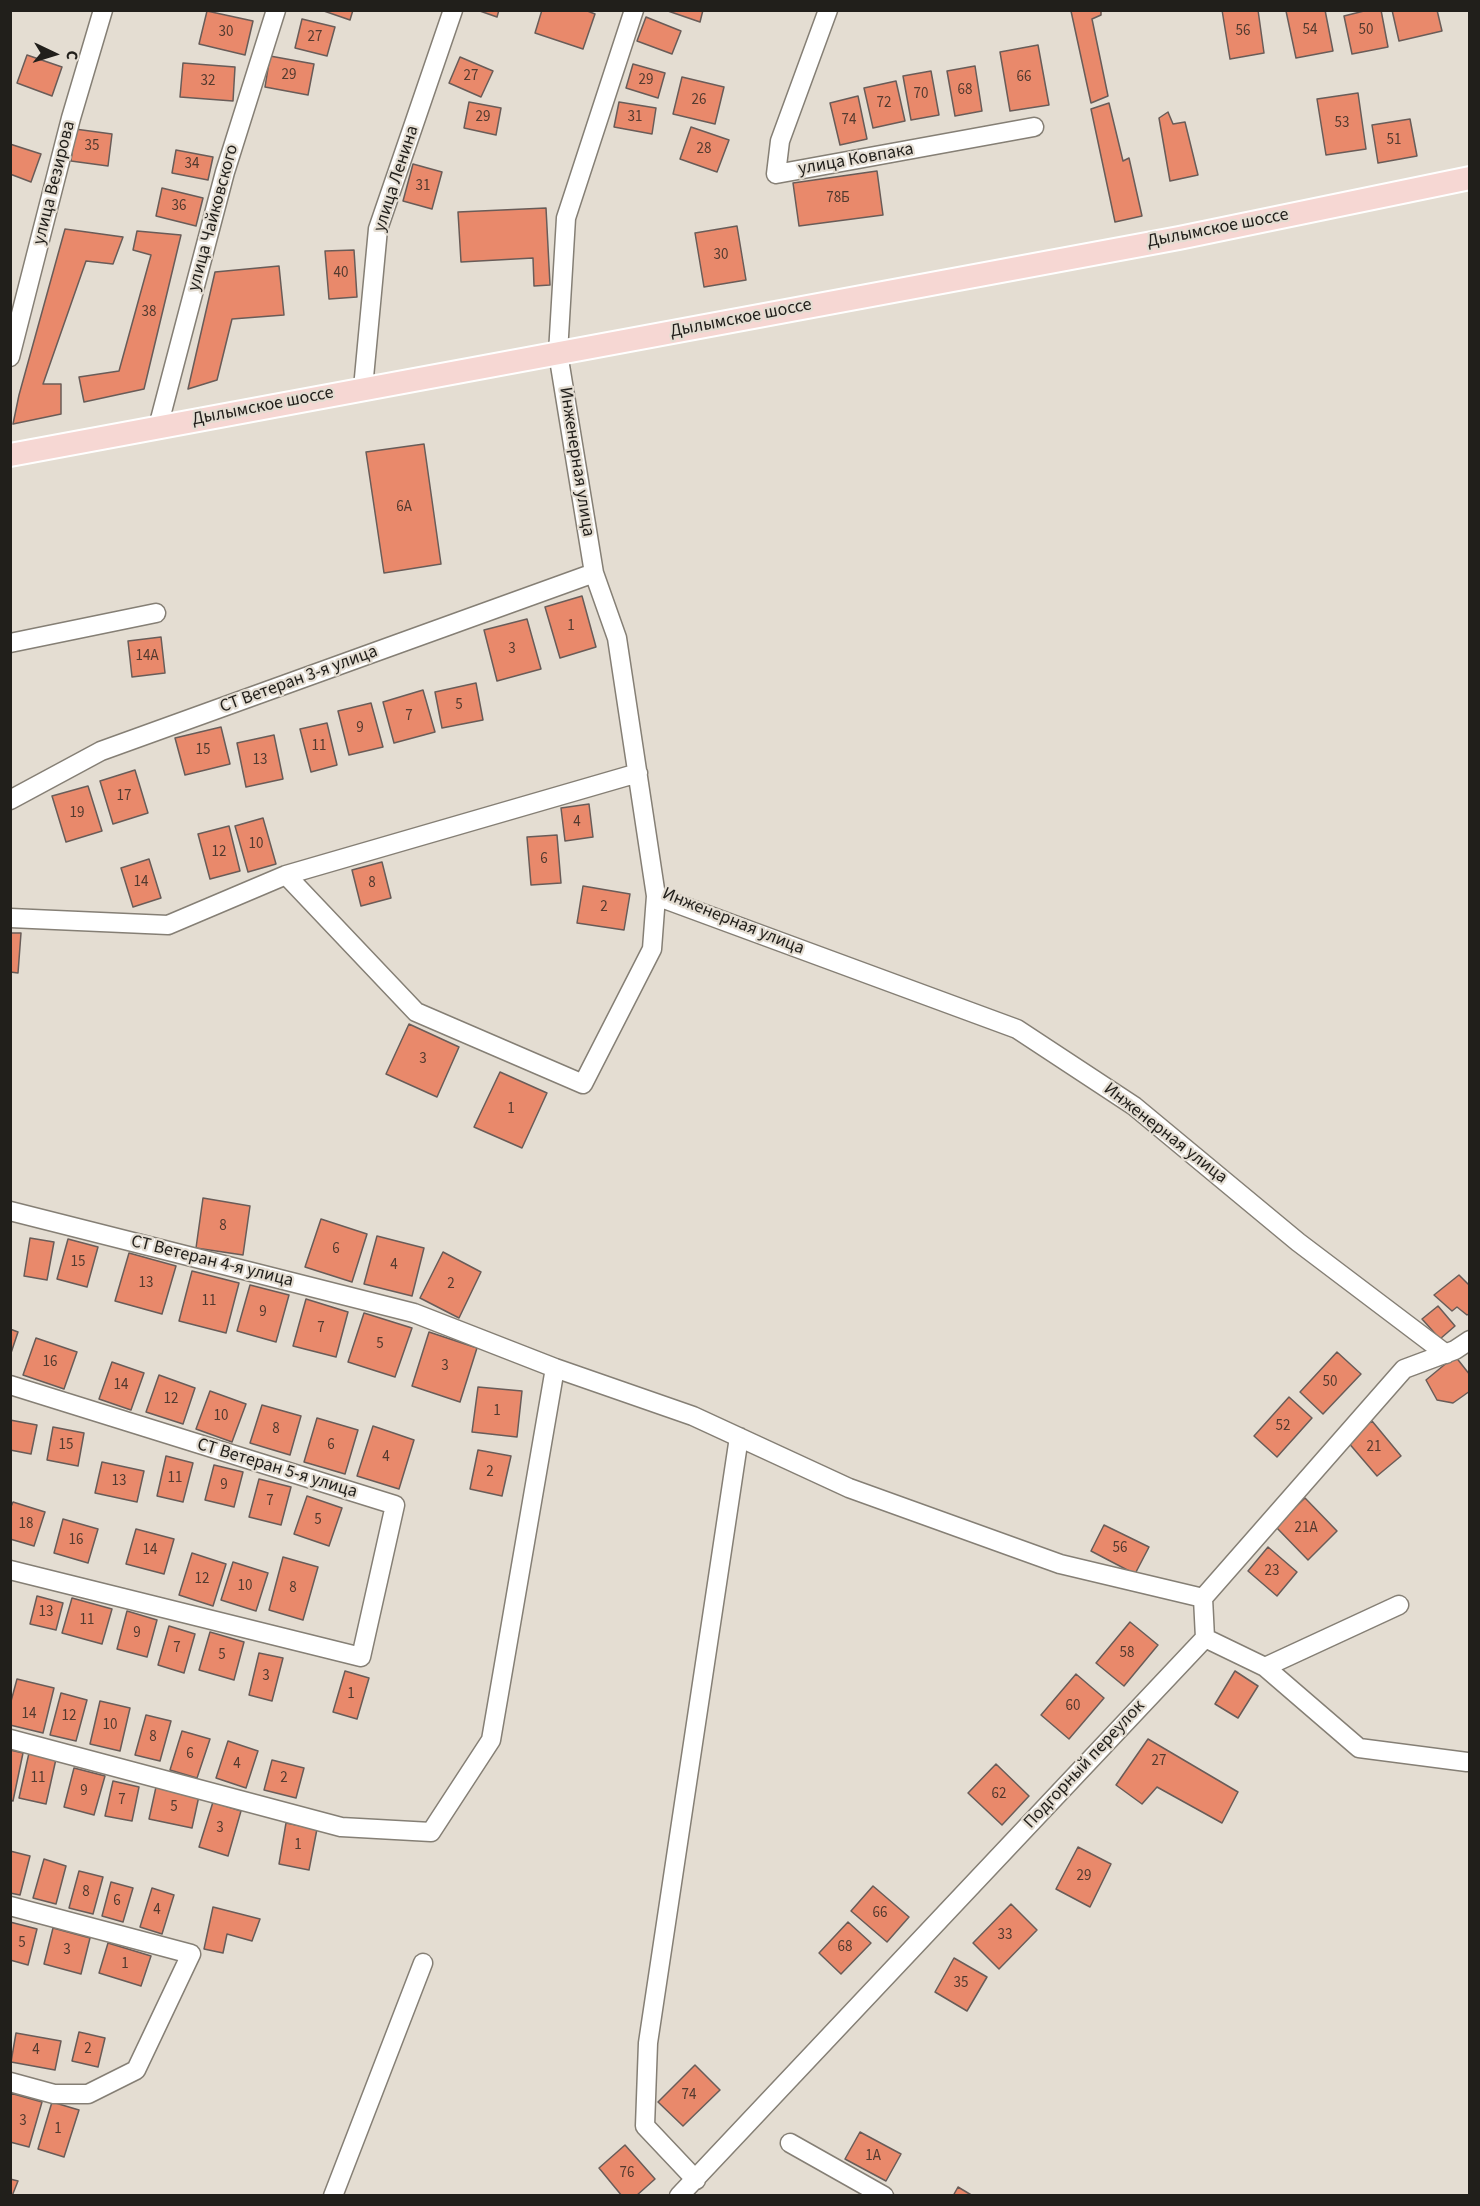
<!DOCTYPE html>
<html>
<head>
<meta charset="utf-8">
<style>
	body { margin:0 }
	#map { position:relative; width:1480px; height:2206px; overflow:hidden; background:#e4ddd2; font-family:"Source Sans 3",sans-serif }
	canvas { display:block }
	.frame { position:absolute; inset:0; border:12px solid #211f1b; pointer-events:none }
	.north { position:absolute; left:24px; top:24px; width:60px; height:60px; -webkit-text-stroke:4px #e4ddd2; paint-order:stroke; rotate:94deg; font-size:16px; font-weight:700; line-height:24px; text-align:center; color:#211f1b }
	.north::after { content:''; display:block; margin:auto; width:21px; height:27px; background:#211f1b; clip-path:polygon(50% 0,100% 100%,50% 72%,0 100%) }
</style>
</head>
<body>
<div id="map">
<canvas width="1480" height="2206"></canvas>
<div class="frame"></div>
<div class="north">С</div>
</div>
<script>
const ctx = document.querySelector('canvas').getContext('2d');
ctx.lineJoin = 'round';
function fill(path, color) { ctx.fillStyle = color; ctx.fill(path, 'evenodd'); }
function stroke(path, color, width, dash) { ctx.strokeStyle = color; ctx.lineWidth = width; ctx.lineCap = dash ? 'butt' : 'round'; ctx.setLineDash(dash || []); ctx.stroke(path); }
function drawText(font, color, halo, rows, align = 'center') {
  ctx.font = font + ' "Source Sans 3",sans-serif'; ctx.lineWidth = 4.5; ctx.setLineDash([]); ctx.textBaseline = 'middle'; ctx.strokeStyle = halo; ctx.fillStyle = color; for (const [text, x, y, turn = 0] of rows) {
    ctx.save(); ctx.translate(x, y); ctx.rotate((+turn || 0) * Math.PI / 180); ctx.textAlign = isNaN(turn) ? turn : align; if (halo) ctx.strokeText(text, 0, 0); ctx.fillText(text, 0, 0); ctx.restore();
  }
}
const building = new Path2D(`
	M321 10H353L350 20Z
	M477 10H499L497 17Z
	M542 10H585L595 14 583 49 535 33Z
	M665 10H703L700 22Z
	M1101 10V15L1092 19 1108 96 1091 103 1071 11Z
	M1222 10H1258L1264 53 1230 59Z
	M1325 10 1333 51 1296 58 1286 11Z
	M1368 10H1381L1388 47 1352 54 1344 16Z
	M1392 10H1437L1442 31 1399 41Z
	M207 11 253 21 245 55 199 44Z
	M646 17 681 31 672 54 637 41Z
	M302 19 335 27 327 56 295 48Z
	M1038 45 1049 105 1010 111 1000 52Z
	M27 55 62 67 52 96 17 83Z
	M270 56 314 64 308 95 265 87Z
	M460 57 493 71 481 97 449 83Z
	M183 63 235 67 233 101 180 97Z
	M633 64 665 73 658 98 626 88Z
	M975 66 982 111 955 116 947 71Z
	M931 71 939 115 911 120 903 76Z
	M682 77 724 87 715 124 673 114Z
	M896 81 905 121 873 128 864 88Z
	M1358 93 1366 149 1326 155 1317 99Z
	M858 96 867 139 840 145 830 103Z
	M469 102 501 108 496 135 464 128Z
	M619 102 656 108 652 134 614 127Z
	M1109 103 1123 161 1129 158 1142 216 1115 222 1091 109Z
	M1168 112 1173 124 1185 122 1198 175 1170 181 1159 118Z
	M1410 119 1417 156 1378 163 1372 125Z
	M691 127 729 140 717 172 680 159Z
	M75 129 112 134 108 166 71 161Z
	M10 144 41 154 31 182 10 174Z
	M176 150 213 157 208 180 172 173Z
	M413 164 442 172 432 209 403 201Z
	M877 171 883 215 799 226 793 183Z
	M162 188 203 198 196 226 156 216Z
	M546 208 550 285 534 286 533 258 461 262 458 212Z
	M737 226 746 280 704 287 695 233Z
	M65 229 123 237 113 264 86 261 43 384H61V414L13 424 19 395Z
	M137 231 181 235 144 389 84 402 79 377 119 371 151 255 133 250Z
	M354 250 357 297 329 299 325 251Z
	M279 266 284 315 232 319 217 380 188 389 215 272Z
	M424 444 441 564 384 573 366 452Z
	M582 596 596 647 560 658 545 607Z
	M527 619 541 669 497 681 484 630Z
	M161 637 165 673 132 677 128 641Z
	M476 683 483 720 442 728 435 692Z
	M423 690 435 732 394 743 383 702Z
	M371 703 383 747 349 755 338 711Z
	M327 723 337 765 311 772 300 729Z
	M221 727 230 764 185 775 175 738Z
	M274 735 283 779 246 787 237 743Z
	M135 770 148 813 113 824 100 781Z
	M88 786 102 831 66 842 52 796Z
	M589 804 593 837 565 841 561 808Z
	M263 818 276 864 248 872 235 826Z
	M229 826 240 871 210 879 198 834Z
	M557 835 561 883 531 885 527 837Z
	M149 859 161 898 133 907 121 868Z
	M382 862 391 898 361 906 352 870Z
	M583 886 630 894 624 930 577 923Z
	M10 933H21L18 973 10 972Z
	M409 1024 459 1047 437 1097 386 1074Z
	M500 1072 547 1093 522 1148 474 1127Z
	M203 1198 250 1206 243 1255 196 1248Z
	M321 1219 367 1234 352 1282 305 1267Z
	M377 1236 424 1248 412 1296 364 1284Z
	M30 1238 54 1242 47 1280 24 1276Z
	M68 1239 98 1247 87 1287 57 1279Z
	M443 1252 481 1272 459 1318 420 1298Z
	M129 1253 176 1266 162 1314 115 1301Z
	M192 1271 239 1283 226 1333 179 1321Z
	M1459 1275 1470 1286V1313L1467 1315 1457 1307 1452 1311 1434 1295Z
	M250 1285 289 1295 276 1342 237 1331Z
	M306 1299 348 1312 336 1357 293 1346Z
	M1438 1306 1455 1326 1440 1339 1422 1319Z
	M364 1313 412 1328 395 1377 348 1362Z
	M10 1329 18 1332 10 1356Z
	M429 1332 477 1348 460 1402 412 1386Z
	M36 1338 77 1352 64 1389 23 1375Z
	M1337 1352 1361 1374 1323 1414 1300 1392Z
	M1455 1356 1470 1375V1391L1453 1403 1437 1400 1426 1380Z
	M112 1362 144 1373 131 1410 99 1399Z
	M159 1375 195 1388 183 1424 146 1412Z
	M478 1387 522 1391 517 1437 472 1432Z
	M210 1391 246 1404 232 1442 196 1429Z
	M1289 1397 1312 1418 1277 1457 1254 1436Z
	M262 1405 301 1416 290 1455 250 1443Z
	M317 1418 358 1430 345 1474 304 1462Z
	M10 1420 37 1425 31 1454 10 1450Z
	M1372 1421 1401 1456 1377 1476 1347 1441Z
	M373 1426 414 1440 399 1489 357 1476Z
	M53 1427 84 1433 78 1466 47 1460Z
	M478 1450 511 1456 502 1496 470 1489Z
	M166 1456 193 1463 183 1502 157 1496Z
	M102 1462 144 1471 137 1502 95 1493Z
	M214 1465 243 1472 234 1507 205 1500Z
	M259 1479 291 1487 281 1525 249 1517Z
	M307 1496 342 1508 329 1546 294 1534Z
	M1305 1498 1337 1531 1308 1560 1275 1526Z
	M13 1502 45 1512 34 1546 10 1539V1509Z
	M63 1519 98 1529 88 1563 54 1553Z
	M1104 1525 1149 1547 1135 1574 1091 1551Z
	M136 1529 174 1539 164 1574 126 1564Z
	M1268 1547 1297 1572 1277 1596 1248 1571Z
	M192 1553 226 1564 213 1606 179 1595Z
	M283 1557 318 1567 303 1620 269 1610Z
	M233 1562 268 1573 256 1611 221 1600Z
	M37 1596 63 1603 56 1630 30 1624Z
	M72 1598 112 1609 102 1644 62 1633Z
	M127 1611 157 1620 147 1657 117 1649Z
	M1130 1622 1158 1645 1124 1686 1096 1663Z
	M169 1626 195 1634 184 1673 158 1665Z
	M210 1632 244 1642 234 1680 199 1670Z
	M259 1653 283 1658 272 1701 249 1695Z
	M345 1671 369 1678 357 1719 333 1712Z
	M1235 1671 1258 1686 1238 1718 1215 1704Z
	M1076 1674 1104 1698 1069 1739 1041 1715Z
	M17 1679 54 1688 43 1733 10 1725V1705Z
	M61 1693 87 1700 76 1741 50 1735Z
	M100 1701 130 1708 120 1751 90 1744Z
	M146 1715 171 1721 160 1761 135 1755Z
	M182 1731 210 1739 197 1778 170 1770Z
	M1148 1739 1238 1792 1222 1823 1157 1787 1142 1804 1116 1785Z
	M228 1741 258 1751 246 1788 216 1778Z
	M10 1750 23 1753 13 1801 10 1800Z
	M29 1753 56 1759 46 1804 19 1798Z
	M272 1760 304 1768 296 1798 264 1790Z
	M996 1764 1029 1796 1002 1825 968 1793Z
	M74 1768 105 1776 94 1815 64 1807Z
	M113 1781 139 1787 132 1821 105 1816Z
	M156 1787 199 1796 192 1828 149 1819Z
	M213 1802 241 1811 228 1856 199 1847Z
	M286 1823 317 1829 309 1870 279 1864Z
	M1078 1847 1111 1864 1090 1907 1056 1889Z
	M10 1851 30 1856 20 1895 10 1893Z
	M44 1859 66 1866 56 1904 33 1898Z
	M79 1871 103 1877 93 1914 69 1908Z
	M111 1882 133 1888 123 1922 102 1916Z
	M873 1886 909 1917 887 1942 851 1911Z
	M152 1888 174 1895 162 1934 140 1927Z
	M1011 1904 1037 1930 999 1969 973 1943Z
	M213 1907 260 1919 252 1941 227 1934 223 1953 204 1949Z
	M10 1922 37 1929 28 1965 10 1960Z
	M848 1922 871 1943 841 1974 819 1953Z
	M53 1928 90 1938 81 1974 44 1964Z
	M108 1943 151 1956 141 1986 99 1973Z
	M954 1958 987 1977 967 2011 935 1992Z
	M79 2032 105 2038 98 2067 72 2061Z
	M16 2033 61 2041 55 2070 11 2062Z
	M695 2065 720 2090 683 2126 658 2102Z
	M10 2093 42 2102 29 2147 10 2142Z
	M52 2102 79 2110 64 2157 38 2149Z
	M860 2132 901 2154 886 2181 845 2159Z
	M625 2145 655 2179 636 2196H622L599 2168Z
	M10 2179 18 2181 12 2196H10Z
	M958 2187 973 2196H953Z`);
fill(building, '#e9896b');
stroke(building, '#695c58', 1.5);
const minor = new Path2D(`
	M634 10 566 218 558 353 594 573 617 638 656 896 1017 1029 1134 1106 1298 1242 1446 1354
	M828 10 780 141 776 174 1034 127
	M10 357 71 118 103 10
	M363 388 378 229 453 10
	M158 427 225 172 276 10
	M10 643 156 613
	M10 800 101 751 594 573
	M286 875 416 1012 583 1084 652 949 656 896
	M10 918 168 925 286 875 638 773
	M10 1211 414 1313 555 1368 693 1416 849 1488 1060 1564 1203 1598
	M10 1385 395 1505 361 1657 10 1570
	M1205 1638 1265 1667 1359 1748 1467 1762
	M1265 1667 1399 1605
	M10 1739 341 1827 431 1832 491 1740 555 1368
	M10 1906 191 1954 136 2070 88 2094H54L10 2082
	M790 2143 884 2196
	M696 2180 645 2126 648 2043 739 1437
	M333 2196 423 1963
	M679 2196 1205 1638 1203 1598 1404 1369 1455 1350 1470 1340`);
const major = new Path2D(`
	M10 455 1179 238 1470 178`);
stroke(minor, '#857f75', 21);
stroke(major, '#fff', 26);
stroke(minor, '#fff', 18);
stroke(major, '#f6d7d3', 22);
drawText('15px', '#533a2f', null, [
	["54",1310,31],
	["50",1366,31],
	["56",1243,32],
	["30",226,33],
	["27",315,38],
	["29",289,76],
	["27",471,77],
	["66",1024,78],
	["29",646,81],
	["32",208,82],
	["68",965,91],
	["70",921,95],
	["26",699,101],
	["72",884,104],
	["29",483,118],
	["31",635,118],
	["74",849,121],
	["53",1342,124],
	["51",1394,141],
	["35",92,147],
	["28",704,150],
	["34",192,165],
	["31",423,187],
	["78Б",838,199],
	["36",179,207],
	["30",721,256],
	["40",341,274],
	["38",149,313],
	["6А",404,508],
	["1",571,627],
	["3",512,650],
	["14А",147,657],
	["5",459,706],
	["7",409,717],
	["9",360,729],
	["11",319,747],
	["15",203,751],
	["13",260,761],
	["17",124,797],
	["19",77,814],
	["4",577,823],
	["10",256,845],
	["12",219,853],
	["6",544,860],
	["14",141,883],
	["8",372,884],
	["2",604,908],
	["3",423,1060],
	["1",511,1110],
	["8",223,1227],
	["6",336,1250],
	["15",78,1263],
	["4",394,1266],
	["13",146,1284],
	["2",451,1285],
	["11",209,1302],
	["9",263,1313],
	["7",321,1329],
	["5",380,1345],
	["16",50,1363],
	["3",445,1367],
	["50",1330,1383],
	["14",121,1386],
	["12",171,1400],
	["1",497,1412],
	["10",221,1417],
	["52",1283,1427],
	["8",276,1430],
	["15",66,1446],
	["6",331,1446],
	["21",1374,1448],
	["4",386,1458],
	["2",490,1473],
	["11",175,1479],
	["13",119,1482],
	["9",224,1486],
	["7",270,1502],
	["5",318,1521],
	["18",26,1525],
	["21А",1306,1529],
	["16",76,1541],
	["56",1120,1549],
	["14",150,1551],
	["23",1272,1572],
	["12",202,1580],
	["10",245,1587],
	["8",293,1589],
	["13",46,1613],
	["11",87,1621],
	["9",137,1634],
	["7",177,1649],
	["58",1127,1654],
	["5",222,1656],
	["3",266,1677],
	["1",351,1695],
	["60",1073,1707],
	["14",29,1715],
	["12",69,1717],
	["10",110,1726],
	["8",153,1738],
	["6",190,1755],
	["27",1159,1762],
	["4",237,1765],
	["11",38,1779],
	["2",284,1779],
	["9",84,1792],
	["62",999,1795],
	["7",122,1801],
	["5",174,1808],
	["3",220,1829],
	["1",298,1846],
	["29",1084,1877],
	["8",86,1893],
	["6",117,1902],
	["4",157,1911],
	["66",880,1914],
	["33",1005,1936],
	["5",22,1944],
	["68",845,1948],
	["3",67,1951],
	["1",125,1965],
	["35",961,1984],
	["2",88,2050],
	["4",36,2051],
	["74",689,2096],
	["3",23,2122],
	["1",58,2130],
	["1А",873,2157],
	["76",627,2174]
]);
drawText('18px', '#211f1b', '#e4ddd2', [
	["улица Ковпака",856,160,-10],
	["улица Ленина",397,179,-72],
	["улица Везирова",55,183,-76],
	["улица Чайковского",214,218,-75],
	["Дылымское шоссе",1218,229,-11],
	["Дылымское шоссе",741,319,-11],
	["Дылымское шоссе",263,407,-11],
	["Инженерная улица",576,462,81],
	["СТ Ветеран 3-я улица",299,680,-20],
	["Инженерная улица",733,922,22],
	["Инженерная улица",1165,1134,38],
	["СТ Ветеран 4-я улица",212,1262,14],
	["СТ Ветеран 5-я улица",277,1469,17],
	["Подгорный переулок",1085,1765,-47]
]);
</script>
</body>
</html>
